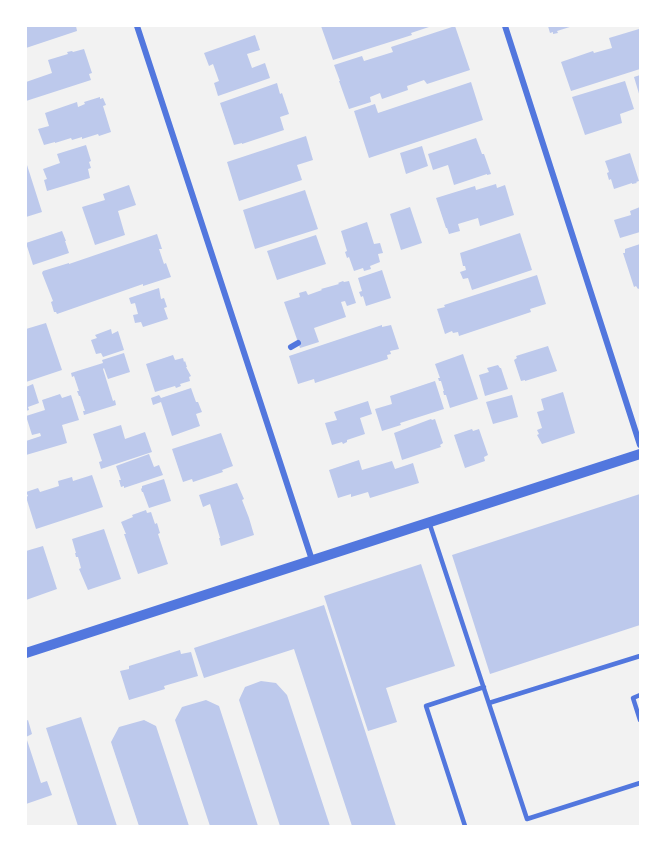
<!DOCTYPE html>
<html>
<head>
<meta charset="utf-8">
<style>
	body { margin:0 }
	#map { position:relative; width:666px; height:852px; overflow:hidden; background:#f2f2f2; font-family:Quicksand,sans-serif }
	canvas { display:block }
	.frame { position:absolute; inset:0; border:27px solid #fff; pointer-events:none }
</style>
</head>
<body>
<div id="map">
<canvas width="666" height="852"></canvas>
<div class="frame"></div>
</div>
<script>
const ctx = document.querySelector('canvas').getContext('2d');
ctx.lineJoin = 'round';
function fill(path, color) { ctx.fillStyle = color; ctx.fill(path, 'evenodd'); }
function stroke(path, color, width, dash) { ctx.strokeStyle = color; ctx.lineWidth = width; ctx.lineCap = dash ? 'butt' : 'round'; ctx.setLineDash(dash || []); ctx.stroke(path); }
fill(new Path2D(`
	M26 26H76L77 31 26 48Z
	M321 26H432L411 33 412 35 333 60Z
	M455 26 470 70 427 84 424 80 407 86 408 90 382 99 380 93 370 97 371 102 349 109 339 81H340L334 65 362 56 364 61 393 52 391 47Z
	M548 26H573L557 31 558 33 553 34V32L550 33Z
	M639 29 640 35V69L571 91 561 62 593 51 594 53 612 48 609 38Z
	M255 35 260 50 247 54 252 68 265 63 270 78 218 96 214 83 219 81 213 64 209 66 204 53Z
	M84 49 92 73 89 74 91 80 26 101V82L52 73 48 60 68 54 67 52 72 51 73 52Z
	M640 75V97L634 77Z
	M625 81 634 109 620 114 622 123 585 135 572 97Z
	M471 82 483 120 369 158 354 111 375 104 378 113Z
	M277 83 280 94 282 93 289 114 280 117 284 130 242 144V143L234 145 220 103Z
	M100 97V99L103 98 106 105 103 106 111 132 99 136 98 134 82 139V137L72 140 71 138 55 143V142L44 145 38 129 49 126 45 113 77 102 78 107 85 104 84 102Z
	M306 136 313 160 297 165 302 180 239 201 227 162Z
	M476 138 482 154H484L491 174 487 175V174L454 185 448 165 433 170 428 154Z
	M86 145 91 161 89 162 91 168 88 169 90 178 47 191 44 180 47 179 43 169 60 163 57 154Z
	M422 146 428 166 406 174 400 153Z
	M630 153 639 181 636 182 637 183 632 184V183L614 189 611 179 609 180 607 173 609 172 605 161Z
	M27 165 42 212 26 217V166Z
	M496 184 497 188 505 185 514 215 480 226 478 218 458 224 460 231 449 234 447 228H446L436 198 475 186 476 190Z
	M129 185 136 205 118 211 125 235 95 245 82 207 105 200 103 194Z
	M305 190 318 229 255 249 243 210Z
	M410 207 422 243 401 250 390 214Z
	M640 207V232L620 238 614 220 631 215 630 211Z
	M367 222 374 244 380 243 383 253 378 254 380 262 370 266 371 269 364 271 363 268 354 271 349 257 347 258 345 252 347 251 341 231Z
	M62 231 66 241H65L69 253 33 265 26 243Z
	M520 233 532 270 472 290 468 278 463 279 460 272 466 270 465 266H463L460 253Z
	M157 234 162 249H159L164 264 166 263 171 277 143 286V284L57 314 56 312H54L51 302 53 301 42 273 43 271 69 263V264Z
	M316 235 326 264 277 280 267 251Z
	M640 244V288L638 289 636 286 634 287 623 253H625V249Z
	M382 270 391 298 366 306 363 296 361 297 359 292 362 291 358 278Z
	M537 275 546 304 530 309 531 312 459 336 458 332 453 333 452 331 445 334 437 309 445 307 444 305Z
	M343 281 344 282 349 281 356 303 347 306 345 301 341 302 346 317 314 328 319 342 300 348 284 302 300 297 299 293 306 291 308 295 322 290 321 289 339 284 338 283Z
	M159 288 161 299 164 298 167 307 164 308 168 319 143 327 141 322 135 323 133 315 138 314 135 303 131 304 129 298Z
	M46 323 62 370 26 382V329Z
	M382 325V327L391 325 399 349 390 351 391 354 387 355 388 359 315 383 314 379 298 384 289 356Z
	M111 329 112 334 118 331 124 350 103 357 101 353 96 354 91 340 97 338 95 335Z
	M548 346 557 371 525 381V380L521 381 514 360 517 358 516 356Z
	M124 353 130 372 108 379 104 368 103 369 113 401 115 400 116 405 84 415 83 411H85L80 396H79L77 391H79L74 376 72 377 71 373 103 363 102 360Z
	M463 354 478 399 450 408 446 395H444L443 391H444L441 381H439L438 378H440L435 364Z
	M173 355 175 360 183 358 184 362 185 361 187 367H186L191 376 189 377 190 381 180 384 181 386 176 388 175 386 155 392 146 364Z
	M498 365 500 368H501L508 389 485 396 479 375 489 372 487 368Z
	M435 381 444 409 400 423 401 425 382 431 375 409 392 404 390 396Z
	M33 384 39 403 28 407 29 410 26 411V387Z
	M191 388 196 402H198L202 412 196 414 200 426 172 436 161 402 153 405 151 398 159 395 161 398Z
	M563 392 575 433 542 444 537 435 539 434 537 430 542 428 537 412 544 410 541 399Z
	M60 394 62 398 71 395 79 420 62 425 67 443 26 455V441L41 436 40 433 32 435 26 416 45 410 42 400Z
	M512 395 518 417 493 424 486 402Z
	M368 401 372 414 360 418 365 434 347 440V442L343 444 342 442 332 445 325 423 337 420 334 412Z
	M431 419 432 420 435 419 443 443 440 445 441 447 402 460 394 433Z
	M121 425 125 439 145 432 152 452 101 469 99 462 102 461 93 434Z
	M472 429 473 431 479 429 488 455 484 457 485 461 465 468 454 435Z
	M221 433 233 466 222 470 223 472 193 482 192 479 183 482 172 449Z
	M149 454 154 467 159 465 163 475 124 488V486L121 487 119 480H121L116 466Z
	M359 460 362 470 392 461 395 469 413 463 419 483 370 498 368 492 351 497V494L338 498 329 470Z
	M92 475 103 507 36 529 26 497 28 496 26 492 38 488 40 492 59 486 58 481 72 477 73 481Z
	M164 479 171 501 149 508 143 492H142L141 489 142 488V486Z
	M237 483 244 499 242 500 249 518 254 535 221 546 219 538H220L210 504 203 507 199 495Z
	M640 494V625L490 674 452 555Z
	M146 510 147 513 151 512 155 524 157 523 160 533 158 534 168 564 138 574 124 534H126L121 522 133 517 132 515Z
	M104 529 121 579 88 590 79 569 81 568 78 557H76L75 553H76L72 539Z
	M43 546 57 589 26 600V551Z
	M421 564 455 666 386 688 397 722 368 731 324 596Z
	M324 605 396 826H352L294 649 204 678 194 648Z
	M180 650 181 654 191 652 198 676 164 686 165 689 129 700 120 671 129 669V666Z
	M261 681 276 683 287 695 330 826H280L239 700 245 687Z
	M206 700 219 706 258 826H210L175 720 182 707Z
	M81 717 117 826H78L46 728Z
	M28 720 32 734 26 737 41 783 47 781 52 795 26 804V721Z
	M144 720 156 726 189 826H139L111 742 119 727Z`), '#bdc9ec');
stroke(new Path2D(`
	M429 522 527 819 640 783
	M640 695 633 698 640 720
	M489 703 640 656
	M465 826 426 706 484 687`), '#5277de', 4.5);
stroke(new Path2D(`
	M137 26 312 560
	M505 26 640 445
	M291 347 298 343`), '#5277de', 6);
stroke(new Path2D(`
	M26 653 640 454`), '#5277de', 10);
</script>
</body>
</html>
